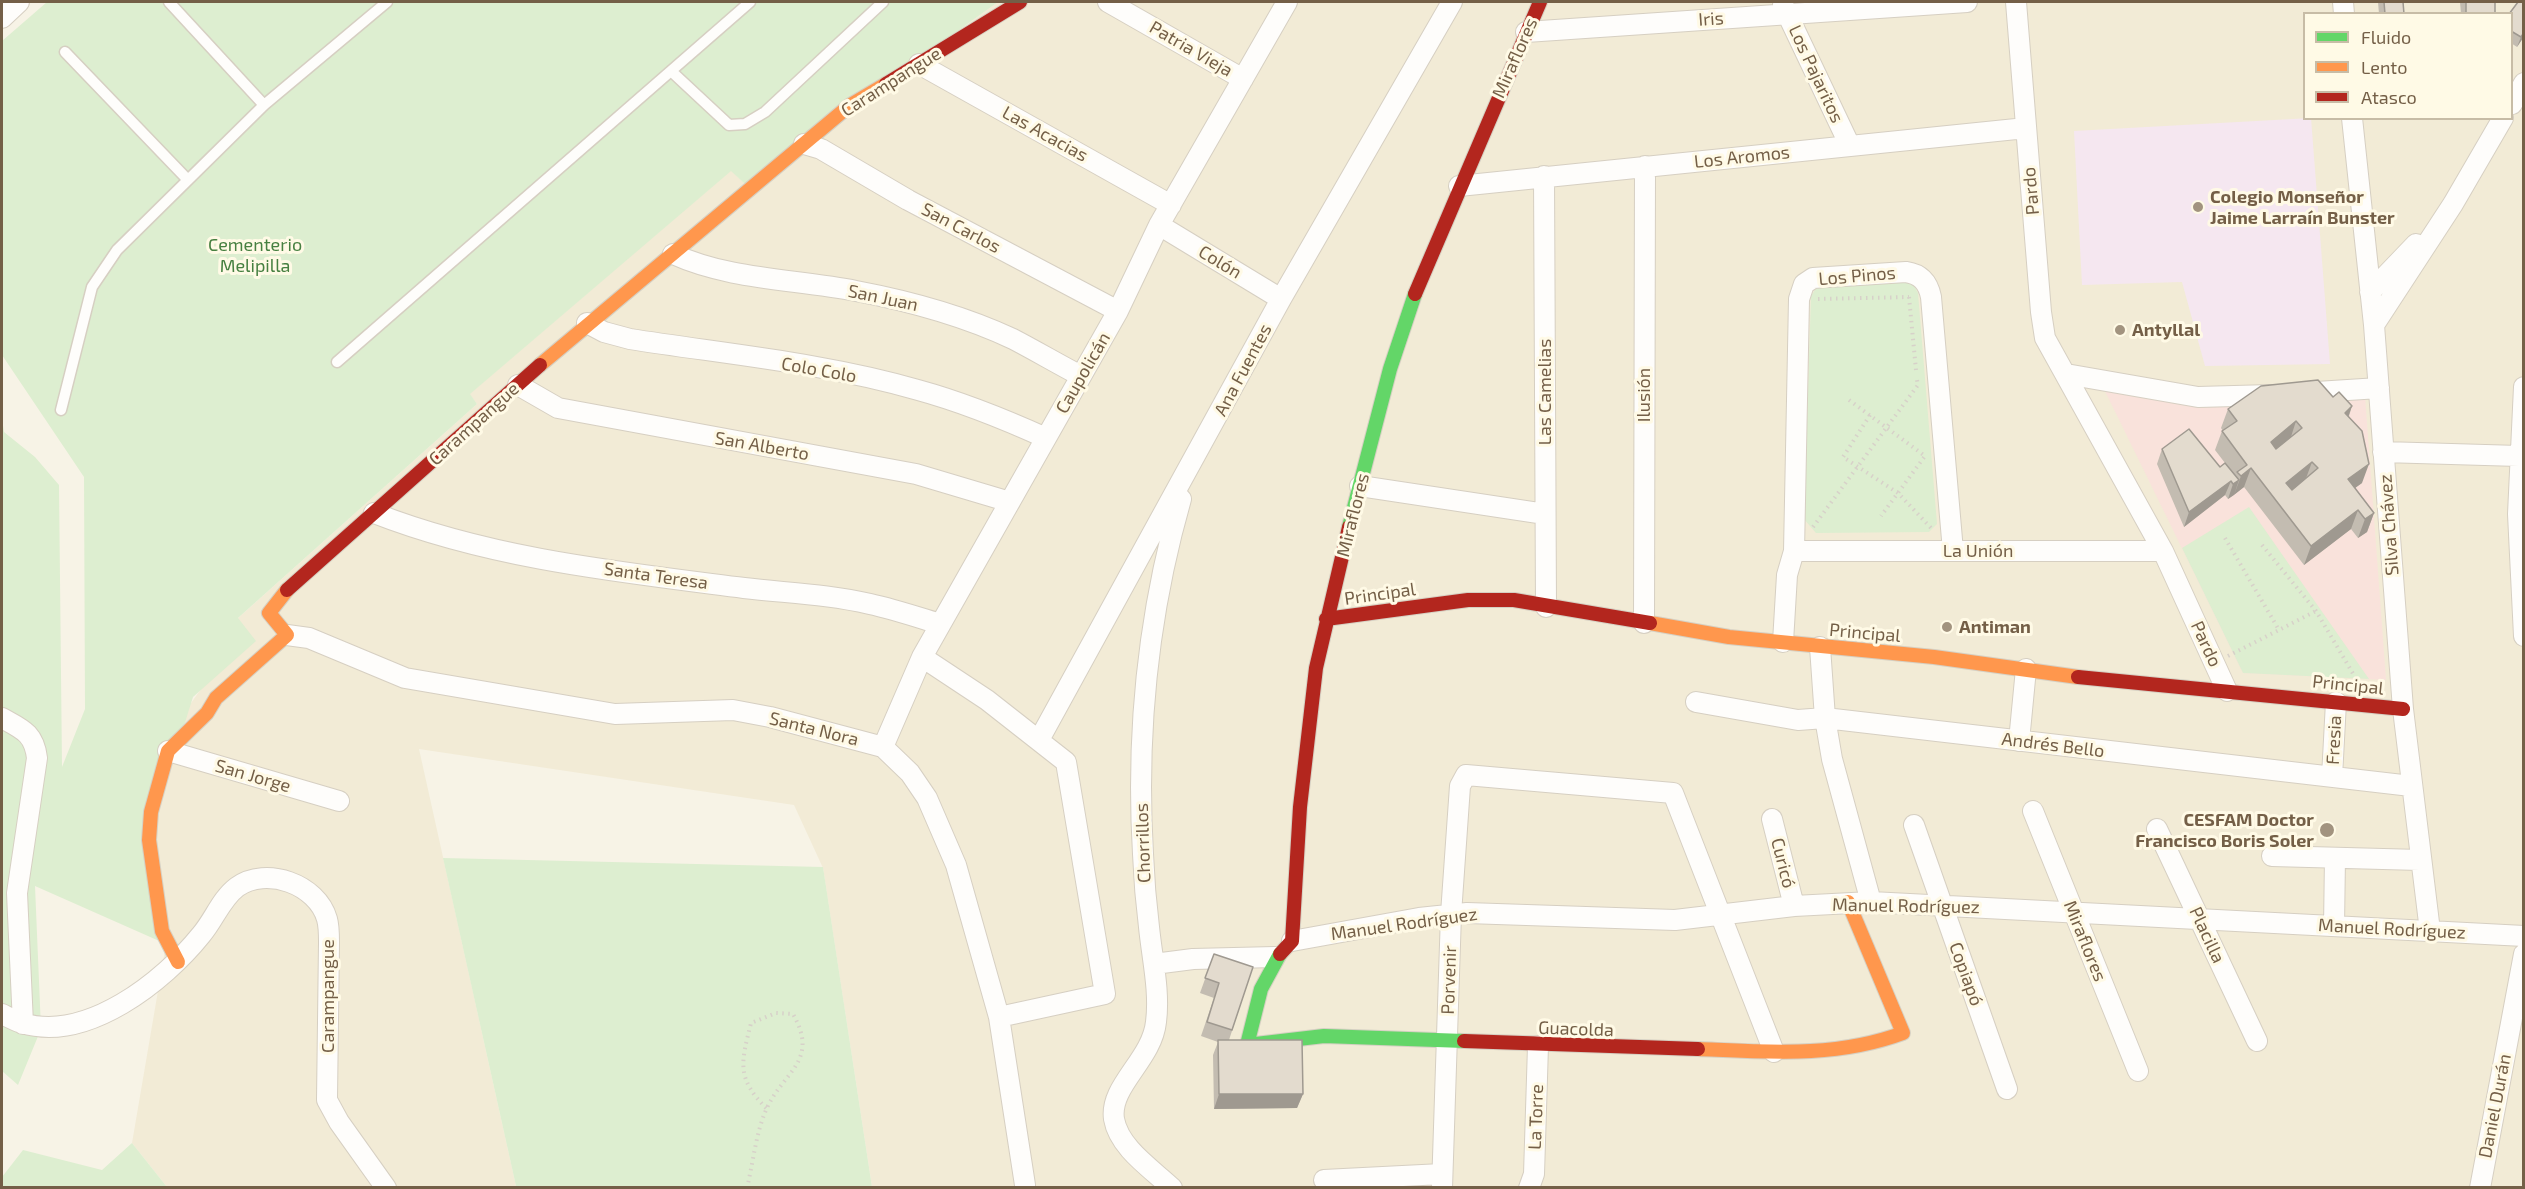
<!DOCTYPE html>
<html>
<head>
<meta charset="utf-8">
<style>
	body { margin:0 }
	#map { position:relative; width:2525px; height:1189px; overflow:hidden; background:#f7f3e6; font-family:"Exo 2",sans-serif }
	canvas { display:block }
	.frame { position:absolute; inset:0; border:3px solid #745f47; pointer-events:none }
	.legend { position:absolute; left:2303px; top:12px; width:210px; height:108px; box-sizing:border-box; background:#fffae6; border:2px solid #c7bca6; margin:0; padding:8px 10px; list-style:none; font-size:18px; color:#745f47 }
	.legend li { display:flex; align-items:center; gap:12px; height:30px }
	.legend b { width:30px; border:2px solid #c7bca6 }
</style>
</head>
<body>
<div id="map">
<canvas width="2525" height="1189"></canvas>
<div class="frame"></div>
<ul class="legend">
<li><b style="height:8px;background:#63d668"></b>Fluido</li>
<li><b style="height:8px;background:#ff974d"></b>Lento</li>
<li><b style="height:8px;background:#b3261e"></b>Atasco</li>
</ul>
</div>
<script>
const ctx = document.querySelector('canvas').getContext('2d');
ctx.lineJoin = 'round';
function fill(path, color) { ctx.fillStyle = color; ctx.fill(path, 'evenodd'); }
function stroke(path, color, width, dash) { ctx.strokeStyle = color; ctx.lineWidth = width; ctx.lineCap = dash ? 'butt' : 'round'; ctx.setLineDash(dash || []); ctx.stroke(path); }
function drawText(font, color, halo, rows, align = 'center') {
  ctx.font = font + ' "Exo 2",sans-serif'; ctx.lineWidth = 6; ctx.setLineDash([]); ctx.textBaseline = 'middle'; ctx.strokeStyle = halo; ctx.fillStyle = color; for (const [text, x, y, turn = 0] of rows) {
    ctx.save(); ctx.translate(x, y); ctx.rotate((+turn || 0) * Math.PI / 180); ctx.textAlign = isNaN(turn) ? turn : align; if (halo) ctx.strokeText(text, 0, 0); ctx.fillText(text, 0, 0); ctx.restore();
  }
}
fill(new Path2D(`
	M998 2H2523V1187H872L823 868 794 805 419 749 516 1186 167 1187 132 1143 166 944 153 824 189 706 201 689 237 619 477 404 469 394 731 170 745 184ZM2304 14H2512V118H2304Z`), '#f2ebd6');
fill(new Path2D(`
	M2311 118 2330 364 2205 366 2182 282 2082 285 2074 131Z`), '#f5e7f0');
fill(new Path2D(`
	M2103 387 2365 396 2386 680 2243 673Z`), '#f9e2db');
fill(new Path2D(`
	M47 2H998L745 184 731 171 470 394 477 404 238 618 256 641 193 697 153 824 166 944 35 886 41 1029 18 1085 2 1071V419L4 432 35 457 59 485 62 767 85 709 84 477 2 355V41Z
	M1911 280 1918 293 1937 524 1929 532 1816 533 1804 519 1811 296 1819 284Z
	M2249 507 2369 679 2243 673 2182 548Z
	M443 858 823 867 872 1187H511L516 1186Z
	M132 1143 167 1187H2V1177L23 1150 102 1170Z`), '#ddeed0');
const lane = new Path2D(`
	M169 2 264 105
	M65 52 187 179
	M671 71 729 125 745 124 765 112 883 2
	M337 362 750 2
	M61 410 92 287 117 250 264 105 387 2`);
const street = new Path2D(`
	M1108 2 1243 79
	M2016 2 2041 312 2045 338 2163 551 2227 691
	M2343 2 2344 14
	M1783 5 1850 146
	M2 18 19 2
	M1526 32 1967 2
	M919 64 1171 205
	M2512 104 2524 83
	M2352 118 2374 325 2403 709 2430 931
	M804 144 821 149 908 200 1118 311
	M1544 176 1546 607
	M1459 186 2026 128
	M1159 225 1281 299
	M673 254C730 280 795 279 856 291 909 301 964 316 1013 339 1036 351 1058 364 1081 376
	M2370 292 2416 244
	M587 323 604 332 630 339C725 354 825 363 918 390 962 402 1004 419 1046 438
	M2374 325 2453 204 2503 118
	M2066 374 2198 397 2271 395
	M518 385 558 408 916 474 1010 502
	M2524 387 2518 514 2524 636
	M2301 393 2379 388
	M2383 452 2519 456
	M1360 486 1545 514
	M374 513C492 559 619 572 744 588 786 593 828 594 870 604 893 609 917 617 940 624
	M1794 551H2163
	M1644 623 1645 166
	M287 635 309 638 405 678 615 714 733 710 770 717 883 747 910 773 927 798 956 865 999 1017 1025 1185
	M1783 642 1787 575 1794 551 1799 299 1804 284 1813 278 1906 272C1920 274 1928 282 1931 297L1953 551
	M1820 647 1825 718 1832 759 1871 902
	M922 657 987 700 1066 762 1105 994 999 1017
	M1696 702 1798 720 1825 718 2411 786
	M2 718C22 729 34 733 37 758L17 893 23 1024
	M1039 740 1281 299 1452 2
	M2019 741 2026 669
	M883 747 922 657 1118 311 1159 225 1287 2
	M168 751 339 801
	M2332 777 2336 702
	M2033 811 2138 1071
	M1772 819 1794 906
	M1914 825 2007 1089
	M2157 829 2257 1041
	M2272 856 2420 860
	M2334 926 2335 858
	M1292 941 1419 918 1467 913 1675 920 1794 906 1871 902 2524 936
	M1154 964 1193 959 1275 957
	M2 1014C8 1017 15 1021 22 1023 87 1043 164 981 201 935 214 920 221 899 237 887 266 866 317 884 327 919 329 926 329 935 329 942L327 1100 339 1122 386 1188
	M1324 1180 1442 1174
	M1172 1188C1152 1169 1119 1148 1114 1119 1109 1086 1152 1060 1156 1022 1160 991 1152 958 1149 927 1146 903 1144 879 1143 854 1136 735 1148 614 1181 499
	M1442 1188 1451 914 1460 786 1466 775 1673 793 1774 1052
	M1529 1188 1534 1174 1538 1046
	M2480 1188 2524 954`);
const fast = new Path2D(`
	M1349 527 1390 369 1415 294
	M1280 954 1261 989 1247 1045 1324 1036 1464 1041`);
const slow = new Path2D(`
	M540 365 849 106 886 84
	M1650 623 1729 637 1934 657 2078 677
	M178 962 162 931 149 840 151 812 168 751 207 713 216 698 287 635 269 613 287 590
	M1698 1049C1768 1052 1836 1058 1903 1033L1848 902`);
const jam = new Path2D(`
	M886 84 1020 2
	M1415 294 1540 2
	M287 590 540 365
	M1326 619 1468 600H1514L1650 623
	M2078 677 2403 709
	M1280 954 1292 941 1300 807 1316 668 1349 527
	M1464 1041 1698 1049`);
stroke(lane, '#d6cfc2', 13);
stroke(street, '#d6cfc2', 22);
stroke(fast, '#d6d0c3', 16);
stroke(slow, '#d6d0c3', 16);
stroke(jam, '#d6d0c3', 16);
stroke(new Path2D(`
	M1909 297 1916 370
	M1818 299 1909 297
	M1849 400 1925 456 1881 516
	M1870 415 1843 457 1898 493 1932 529
	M1813 527 1918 385 1917 380
	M2225 538 2279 630
	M2262 545 2316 611 2358 682
	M2228 656 2316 611
	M747 1188C753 1163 756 1133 766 1110 783 1071 820 1062 793 1014L776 1013 751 1023C741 1063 736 1078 767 1109`), '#d7d1c9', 4, [1.5, 4.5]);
stroke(lane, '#fefdfb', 10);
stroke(street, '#fefdfb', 20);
stroke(fast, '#63d668', 14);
stroke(slow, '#ff974d', 14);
stroke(jam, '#b3261e', 14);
fill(new Path2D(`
	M2378 2H2403L2404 14H2379Z
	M2460 2H2495V14H2461Z
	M2511 14 2523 38 2517 47 2511 43Z
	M2333 397 2352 406 2349 416 2362 483 2355 488 2374 513 2367 532 2358 538 2351 529 2304 565 2244 487 2228 499 2225 495 2184 527 2157 464 2162 449 2220 467 2225 463 2215 450 2222 431H2223L2221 428 2228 409Z
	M1214 954 1253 967 1229 1040 1303 1094 1297 1108 1214 1109 1213 1055 1218 1042 1201 1036 1214 998 1200 993Z`), '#c3bcb1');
fill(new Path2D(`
	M2523 34V38L2517 47 2521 37Z
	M2352 406 2345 426V413Z
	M2296 421 2290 440 2264 462 2271 442Z
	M2312 462 2305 481 2279 502 2286 483Z
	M2369 464 2362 483 2341 498 2348 479Z
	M2251 468 2244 487 2234 495 2241 476Z
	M2239 480 2234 495 2228 499 2233 484Z
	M2231 481 2225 495 2184 527 2189 512Z
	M2358 510 2351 529 2304 565 2311 546Z
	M2374 513 2367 532 2358 538 2365 519Z
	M1219 1094H1303L1297 1108 1214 1109Z`), '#9f9990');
const building = new Path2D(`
	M2384 2H2403L2404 14H2385Z
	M2466 2H2495V14H2466Z
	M2518 2H2523V34L2521 37 2511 31V14H2509Z
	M2318 380 2333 397 2339 392 2352 406 2345 413 2362 431 2369 464 2348 479 2374 513 2365 519 2358 510 2311 546 2251 468 2241 476 2237 472 2247 465 2222 431 2237 421 2228 409 2261 386ZM2296 421 2302 428 2276 449 2271 442ZM2312 462 2318 468 2292 490 2286 483Z
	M2189 429 2220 467 2225 463 2239 480 2233 484 2231 481 2189 512 2162 449Z
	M1214 954 1253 967 1232 1030 1207 1022 1219 983 1205 978Z
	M1218 1040H1302L1303 1094H1219Z`);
fill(building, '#e3dbce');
stroke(building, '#9f9990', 1.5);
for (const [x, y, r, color] of [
	[2198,207,6,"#a2937f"],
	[2120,330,6,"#a2937f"],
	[1947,627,6,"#a2937f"],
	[2327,830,8,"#a2937f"]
]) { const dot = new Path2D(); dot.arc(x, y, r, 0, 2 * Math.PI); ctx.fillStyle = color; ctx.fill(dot); stroke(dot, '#fffae6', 2); }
drawText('18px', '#745f47', '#fffae6', [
	["Iris",1711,19,-4],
	["Patria Vieja",1191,49,30],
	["Miraflores",1515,58,-66],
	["Los Pajaritos",1816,74,65],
	["Carampangue",891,82,-32],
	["Las Acacias",1045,134,29],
	["Los Aromos",1742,157,-6],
	["Pardo",2031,191,-95],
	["San Carlos",961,228,28],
	["Colón",1220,262,31],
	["Los Pinos",1857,276,-5],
	["San Juan",883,298,12],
	["Colo Colo",819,370,10],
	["Ana Fuentes",1243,370,-62],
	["Caupolicán",1083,373,-60],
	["Las Camelias",1545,392,-90],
	["Ilusión",1644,395,-90],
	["Carampangue",474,424,-42],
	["San Alberto",762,446,10],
	["Miraflores",1353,515,-76],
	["Silva Chávez",2389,525,-94],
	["La Unión",1978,551],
	["Santa Teresa",656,576,8],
	["Principal",1380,594,-8],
	["Principal",1865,633,5],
	["Pardo",2206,644,65],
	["Principal",2348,685,6],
	["Santa Nora",814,729,14],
	["Fresia",2334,740,-87],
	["Andrés Bello",2053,745,7],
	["San Jorge",253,776,16],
	["Chorrillos",1143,843,-92],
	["Curicó",1783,863,76],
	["Manuel Rodríguez",1906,906,1],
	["Manuel Rodríguez",1404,924,-8],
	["Manuel Rodríguez",2392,929,3],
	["Placilla",2207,935,65],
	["Miraflores",2085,941,68],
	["Copiapó",1966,974,70],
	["Porvenir",1449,980,-88],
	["Carampangue",328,996,-90],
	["Guacolda",1576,1029,2],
	["Daniel Durán",2495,1106,-79],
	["La Torre",1536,1117,-88]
]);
drawText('bold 18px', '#745f47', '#fffae6', [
	["Colegio Monseñor",2210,197],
	["Jaime Larraín Bunster",2210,218],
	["Antyllal",2132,330],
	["Antiman",1959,627],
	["CESFAM Doctor",2314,820,"right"],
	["Francisco Boris Soler",2314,841,"right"]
], 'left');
drawText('18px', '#478041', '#fffae6', [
	["Cementerio",255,245],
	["Melipilla",255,266]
]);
</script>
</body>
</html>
